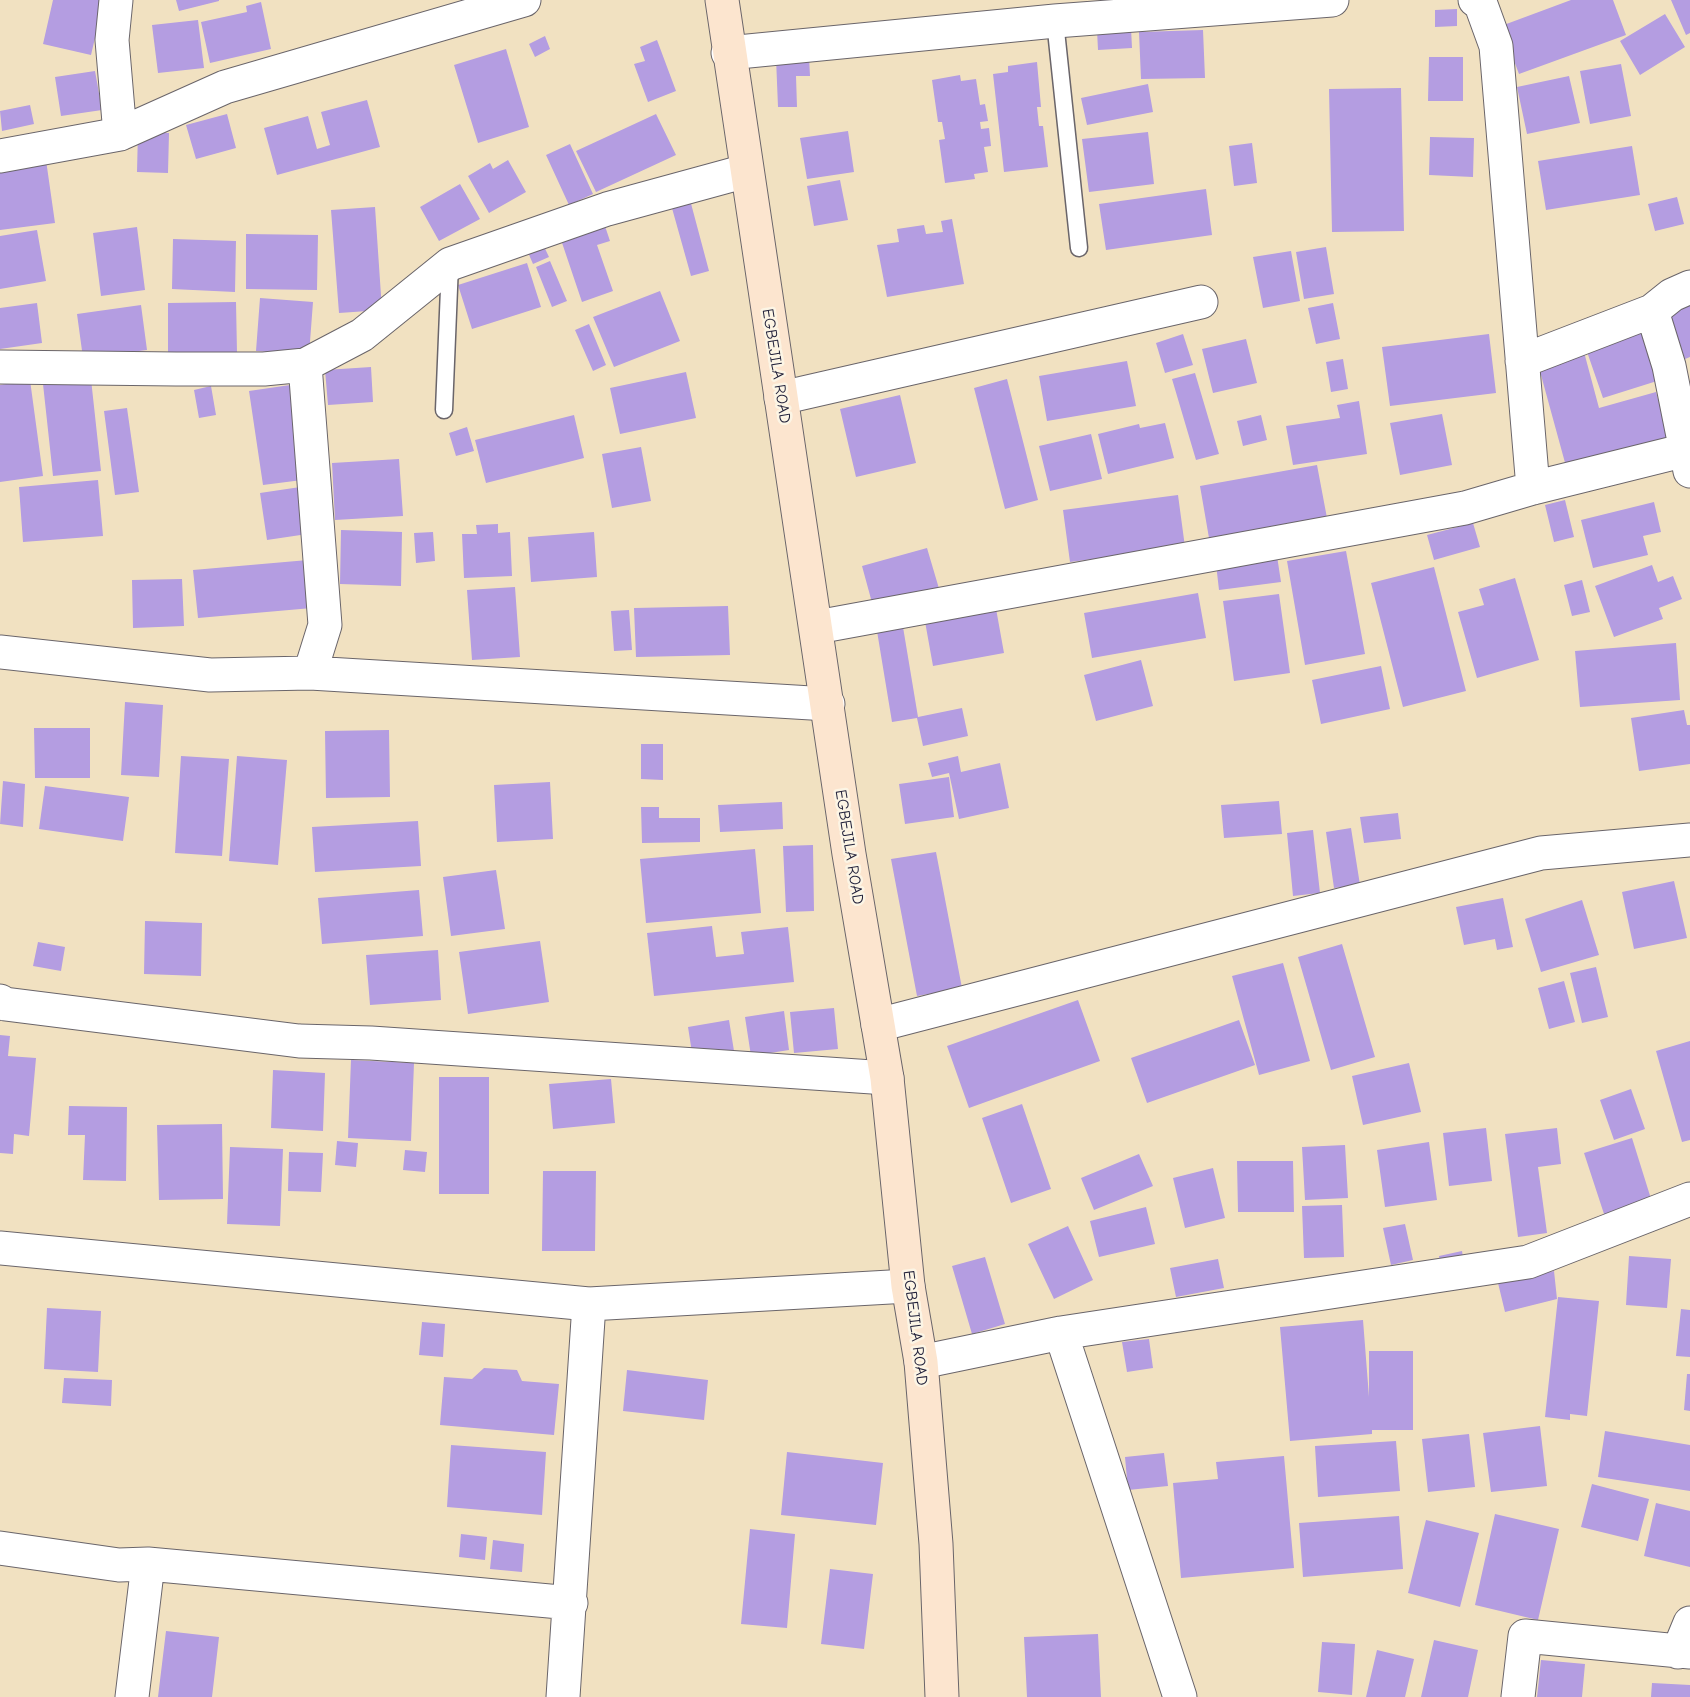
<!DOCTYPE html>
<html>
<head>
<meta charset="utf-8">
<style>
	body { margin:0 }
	canvas { display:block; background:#f1e1c1 }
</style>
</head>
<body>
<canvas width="1690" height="1697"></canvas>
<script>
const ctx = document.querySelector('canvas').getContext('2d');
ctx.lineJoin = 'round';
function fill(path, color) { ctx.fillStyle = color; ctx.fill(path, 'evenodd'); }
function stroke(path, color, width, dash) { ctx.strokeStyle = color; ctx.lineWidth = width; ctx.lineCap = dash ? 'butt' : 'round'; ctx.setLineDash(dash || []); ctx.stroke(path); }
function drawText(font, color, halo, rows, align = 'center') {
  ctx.font = font + ' "Comic Neue",sans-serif'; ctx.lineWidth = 5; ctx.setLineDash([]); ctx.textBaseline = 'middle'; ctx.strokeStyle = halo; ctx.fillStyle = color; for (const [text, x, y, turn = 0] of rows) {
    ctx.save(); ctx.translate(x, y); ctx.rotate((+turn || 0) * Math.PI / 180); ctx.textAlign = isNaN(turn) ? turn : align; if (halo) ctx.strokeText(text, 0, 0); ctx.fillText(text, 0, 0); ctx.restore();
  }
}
fill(new Path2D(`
	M53 0H104L91 55 43 44Z
	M176 0H219V1L179 11Z
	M1571 0H1613L1626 35 1519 74 1501 26Z
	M1671 0H1690V33L1686 35Z
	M261 2 271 49 210 63 201 22 247 12 246 6Z
	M1457 9V26L1435 27V10Z
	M1665 14 1685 47 1640 75 1620 41Z
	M198 20 204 68 158 73 152 25Z
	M1131 28 1132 48 1098 50 1097 30Z
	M1203 30 1205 78 1141 79 1139 32Z
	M545 36 550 49 535 57 529 44Z
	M657 40 676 91 648 102 634 64 645 61 640 47Z
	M506 49 529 127 478 143 454 65Z
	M809 57 810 76H796L797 107H778L776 58Z
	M1429 57H1463V101H1428Z
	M1037 62 1041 107H1037L1039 126H1043L1048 167 1004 172 993 74 1008 72V66Z
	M1621 64 1631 116 1590 124 1580 71Z
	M95 71 102 110 61 116 55 77Z
	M960 75 961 81 976 79 980 105 985 104 988 121 980 122 981 129 989 128 991 146 984 147 988 172 974 174 975 179 945 183 939 140 945 139 942 122H938L932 80Z
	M1569 76 1580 123 1527 134 1517 87Z
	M1148 84 1153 112 1087 125 1081 98Z
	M1401 88 1404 231 1332 232 1329 89Z
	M367 100 380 147 277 175 264 128 308 116 317 149 330 145 321 112Z
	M30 105 34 124 2 131 0 111Z
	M227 114 236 148 196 159 186 125Z
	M656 114 676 155 596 192 576 151Z
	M138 131 169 133 168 173 137 172Z
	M848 131 854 172 807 179 800 138Z
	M1148 132 1154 184 1089 192 1082 139Z
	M1430 137 1474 138 1473 177 1429 175Z
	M1252 143 1257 183 1234 186 1229 146Z
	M570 144 593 194 569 205 546 155Z
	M1632 146 1640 195 1546 210 1538 161Z
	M46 160 55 223 0 230V166Z
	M508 160 526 192 489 213 468 176 490 163 493 169Z
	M840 180 848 220 814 226 807 186Z
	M460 184 480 219 439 241 420 207Z
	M1206 189 1212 235 1106 250 1099 204Z
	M689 196 709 271 691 276 670 201Z
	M1677 197 1684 224 1655 231 1648 204Z
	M375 207 382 310 339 313 331 210Z
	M952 219 964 284 887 297 877 245 899 242 897 229 924 225 926 234 943 232 941 221Z
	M603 220 610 241 597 245 613 291 582 302 557 228Z
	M137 227 145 290 101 296 93 233Z
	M37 230 46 281 0 289V236Z
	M246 234 318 235 317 290 246 289Z
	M539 236 549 257 533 264 524 243Z
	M173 239 236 241 235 292 172 289Z
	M1326 247 1334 294 1304 299 1296 252Z
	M1291 251 1300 301 1263 308 1253 257Z
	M550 261 567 301 552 307 536 267Z
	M527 263 541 307 472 329 458 285Z
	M660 291 680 341 614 367 593 317Z
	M260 298 313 302 309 355 256 351Z
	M236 302 237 353 168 354V303Z
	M1690 302V357L1685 359 1668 310Z
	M37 303 42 343 0 349V308Z
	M1333 303 1340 339 1316 344 1308 308Z
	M141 305 147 350 83 358 77 314Z
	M589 324 606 365 593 371 575 330Z
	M1640 328 1657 381 1603 398 1585 346Z
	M1183 334 1193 365 1165 373 1156 343Z
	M1489 334 1496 393 1390 406 1382 347Z
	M1246 339 1257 383 1213 393 1202 349Z
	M1584 352 1599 408 1656 392 1670 442 1567 470 1538 364Z
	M1343 359 1348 389 1331 392 1326 362Z
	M1127 361 1136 406 1047 421 1039 376Z
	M371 367 373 402 328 405 325 370Z
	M686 372 696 418 620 434 610 388Z
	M1195 373 1219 454 1196 460 1172 379Z
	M91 379 101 471 53 476 43 384Z
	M1007 379 1038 500 1005 509 974 388Z
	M30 380 43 476 0 482V385Z
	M297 384 310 479 263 485 249 391Z
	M211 386 216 415 199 418 194 390Z
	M900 395 916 463 856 477 840 409Z
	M1359 401 1367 454 1293 465 1286 426 1340 418 1337 405Z
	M127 408 139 492 115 495 104 411Z
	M1442 414 1452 465 1400 475 1390 423Z
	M574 415 584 458 486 483 475 440Z
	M1261 415 1267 440 1243 446 1237 421Z
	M1165 423 1174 458 1108 474 1098 434 1139 424 1140 428Z
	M467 427 474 451 456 456 449 433Z
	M1091 434 1102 479 1050 491 1039 446Z
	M641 447 651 501 612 508 602 454Z
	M399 459 403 516 335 520 332 463Z
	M1317 465 1327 518 1209 538 1200 486Z
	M98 480 103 536 23 542 19 487Z
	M307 486 314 533 267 540 260 493Z
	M1178 495 1185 547 1070 562 1063 510Z
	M1565 500 1574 537 1554 542 1545 505Z
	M1654 502 1661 532 1643 536 1648 555 1593 568 1581 520Z
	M1473 523 1480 547 1434 560 1427 535Z
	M498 524V533L510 532 512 576 464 578 462 534H477L476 525Z
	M341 530 402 532 401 586 340 584Z
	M433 532 435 561 416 563 414 533Z
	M594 532 597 577 531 582 528 537Z
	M927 548 940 592 874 610 862 566Z
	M1346 551 1365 654 1305 665 1287 561Z
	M1277 556 1281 582 1219 590 1216 564Z
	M308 560 312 608 198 618 193 570Z
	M1652 565 1658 582 1673 576 1682 599 1659 608 1663 619 1614 637 1595 586Z
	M1434 567 1466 691 1403 707 1371 583Z
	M1515 578 1539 660 1477 678 1458 612 1484 605 1479 589Z
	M182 579 184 626 133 628 132 580Z
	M1582 580 1590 612 1572 616 1564 585Z
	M515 587 520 657 472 660 467 590Z
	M1198 593 1206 638 1092 658 1084 613Z
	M1279 594 1290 673 1234 681 1223 601Z
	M995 603 1004 653 933 666 924 616Z
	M728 606 730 655 636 657 634 608Z
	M629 610 632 650 614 651 611 611Z
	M902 621 918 717 962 708 968 736 923 746 917 718 892 722 876 625Z
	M1676 643 1680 700 1580 707 1575 651Z
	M1141 660 1153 706 1096 721 1084 675Z
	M1381 666 1390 709 1321 724 1312 680Z
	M125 702 163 705 159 777 121 775Z
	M1684 710 1687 725H1690V764L1639 771 1631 718Z
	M34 728H90V778H35Z
	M389 730 390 797 326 798 325 731Z
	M641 744H663V780L641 779Z
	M181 756 229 759 222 856 175 853Z
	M237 756 287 760 278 865 229 861Z
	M958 756 961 772 1000 763 1009 808 959 819 949 773 932 777 928 763Z
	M949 777 954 817 905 824 899 784Z
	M3 781 25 784 23 827 0 824Z
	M550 782 553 839 497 842 494 785Z
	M45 786 129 797 123 841 39 829Z
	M1279 801 1282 834 1224 838 1221 805Z
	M782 802 783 829 720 832 718 805Z
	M641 807H659V818H700V842L642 843Z
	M1398 813 1401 839 1364 843 1360 817Z
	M418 821 421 866 315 872 312 827Z
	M1351 828 1360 885 1334 888 1326 832Z
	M1313 830 1320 893 1293 896 1287 833Z
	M813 845 814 911 786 912 783 846Z
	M755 849 761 913 646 923 640 859Z
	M936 852 962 988 917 996 891 859Z
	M496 870 505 929 451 936 443 877Z
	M1674 881 1687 938 1634 949 1622 892Z
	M419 890 423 936 322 944 318 898Z
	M1503 898 1513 947 1497 950 1495 939 1464 945 1456 907Z
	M1582 900 1599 955 1541 972 1525 919Z
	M145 921 202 923 201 976 144 974Z
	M712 926 716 957 744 954 741 932 788 927 794 982 654 996 647 933Z
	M540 941 549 1002 468 1014 459 952Z
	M38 942 65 947 61 971 33 966Z
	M1342 944 1375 1057 1331 1070 1298 957Z
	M438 950 441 1000 370 1005 366 955Z
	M1283 963 1310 1061 1259 1075 1232 976Z
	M1596 967 1608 1017 1582 1023 1570 973Z
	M1564 981 1575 1022 1549 1029 1538 988Z
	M1078 1000 1100 1061 969 1108 947 1046Z
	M834 1008 838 1049 794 1053 790 1012Z
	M784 1011 789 1050 751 1056 745 1017Z
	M729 1020 734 1051 693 1059 688 1027Z
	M1239 1020 1255 1065 1147 1103 1131 1058Z
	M0 1035 10 1036 8 1056 36 1058 29 1136 14 1134 13 1154 0 1153Z
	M1690 1041V1140L1682 1142 1656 1051Z
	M351 1060 414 1063 411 1141 348 1138Z
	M1409 1063 1421 1112 1363 1125 1352 1076Z
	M273 1070 325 1073 323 1131 271 1128Z
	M439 1077H489V1194H439Z
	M611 1079 615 1123 553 1129 549 1084Z
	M1631 1089 1645 1129 1614 1140 1600 1100Z
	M1022 1104 1051 1189 1011 1203 982 1118Z
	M69 1106 127 1107 126 1181 83 1180 85 1135H68Z
	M222 1124 223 1199 159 1200 157 1125Z
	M1486 1128 1492 1181 1449 1186 1443 1133Z
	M1557 1128 1561 1164 1538 1167 1547 1233 1518 1237 1505 1134Z
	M1632 1138 1652 1202 1605 1217 1584 1153Z
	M337 1141 358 1143 356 1167 335 1165Z
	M1429 1142 1437 1200 1385 1207 1377 1150Z
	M1345 1145 1348 1198 1305 1200 1302 1147Z
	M230 1147 283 1149 280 1226 227 1224Z
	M405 1150 427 1152 425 1172 403 1170Z
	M289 1152 323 1153 321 1192 288 1191Z
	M1139 1154 1153 1186 1094 1210 1081 1178Z
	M1237 1161H1293L1294 1212H1238Z
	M1213 1168 1225 1218 1185 1228 1173 1178Z
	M543 1171H596L595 1251H542Z
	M1342 1205 1344 1257 1304 1258 1302 1206Z
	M1146 1207 1155 1244 1099 1257 1090 1221Z
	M1405 1224 1413 1260 1391 1265 1383 1228Z
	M1068 1226 1093 1280 1054 1299 1028 1244Z
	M1462 1251 1464 1263 1441 1268 1439 1256Z
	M1629 1256 1671 1259 1667 1308 1626 1305Z
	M985 1257 1005 1324 972 1334 952 1266Z
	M1218 1259 1224 1288 1176 1297 1170 1268Z
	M1554 1271 1557 1299 1505 1312 1498 1283Z
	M1558 1297 1599 1301 1587 1416 1570 1414V1420L1545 1417Z
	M47 1308 101 1311 98 1372 44 1369Z
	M1681 1309 1690 1310V1357L1676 1356Z
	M1363 1320 1369 1397V1351H1413V1430H1372V1434L1290 1441 1280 1327Z
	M422 1322 445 1324 443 1357 419 1355Z
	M1149 1339 1153 1368 1127 1372 1122 1342Z
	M484 1368 517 1370 522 1381 559 1384 554 1435 440 1425 444 1377 472 1379Z
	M627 1370 708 1380 704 1420 623 1411Z
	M1687 1374H1690V1411L1684 1410Z
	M64 1378 112 1380 111 1406 62 1403Z
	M1540 1426 1547 1486 1491 1492 1483 1433Z
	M1605 1431 1690 1445V1491L1598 1477Z
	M1469 1434 1475 1487 1428 1492 1422 1439Z
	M1396 1441 1400 1491 1318 1497 1315 1446Z
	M451 1445 546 1452 542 1515 447 1507Z
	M787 1452 883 1463 876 1525 781 1515Z
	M1164 1453 1168 1486 1128 1490 1125 1457Z
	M1284 1456 1294 1568 1181 1578 1173 1483 1218 1479 1216 1462Z
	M1592 1484 1649 1499 1638 1541 1581 1527Z
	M1656 1503 1690 1511V1567L1644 1556Z
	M1495 1514 1559 1529 1538 1620 1475 1605Z
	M1399 1516 1403 1569 1303 1577 1299 1523Z
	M1426 1520 1479 1533 1460 1607 1408 1593Z
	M750 1529 795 1534 787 1628 741 1624Z
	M461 1534 487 1537 485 1560 459 1557Z
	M493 1540 524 1544 522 1572 490 1569Z
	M830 1569 873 1574 864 1649 821 1644Z
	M166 1631 219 1637 212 1697H158Z
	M1098 1634 1101 1697H1027L1024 1637Z
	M1434 1640 1478 1650 1468 1697H1421Z
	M1322 1642 1355 1644 1352 1695 1318 1692Z
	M1377 1650 1414 1659 1405 1697H1366Z
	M1541 1660 1585 1664 1582 1697H1537Z
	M1652 1683 1690 1685V1697H1651Z`), '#b49de1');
const lane = new Path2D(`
	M1055 21 1079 248
	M444 410 450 264`);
const street = new Path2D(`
	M116 0 112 40 120 134
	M1475 0 1480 2 1496 46 1533 488
	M728 53 1055 21 1332 0
	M0 156 120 134 225 87 524 0
	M1690 287 1672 295 1652 311 1669 366 1690 471
	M1522 361 1652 311
	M305 365 325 625 310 673
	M0 367 176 369H264L305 365 362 335 450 264 607 209 746 171
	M781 398 1201 302
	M817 627 1465 508 1533 488 1686 450
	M0 652 210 675 310 673 828 704
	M0 1001 5 1004 299 1041 371 1043 887 1078
	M878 1025 1541 853 1690 840
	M0 1248 589 1304 908 1286
	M1061 1333 1180 1697
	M921 1362 1061 1333 1528 1262 1690 1199
	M0 1548 119 1565 148 1564
	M1678 1652 1690 1623
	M132 1697 148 1564 571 1603
	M563 1697 589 1304
	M1518 1697 1525 1636 1690 1652`);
const secondary = new Path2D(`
	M722 0 849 854 887 1078 908 1286 921 1362 936 1544 942 1697`);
stroke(lane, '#6a656a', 19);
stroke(street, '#6a656a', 35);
stroke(secondary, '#6a656a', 35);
stroke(lane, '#fff', 16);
stroke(street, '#fff', 33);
stroke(secondary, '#fce5cf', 33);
drawText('16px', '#22223b', '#fcf5e5', [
	["EGBEJILA ROAD",776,366,81],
	["EGBEJILA ROAD",849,847,81],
	["EGBEJILA ROAD",915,1328,83]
]);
</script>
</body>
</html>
